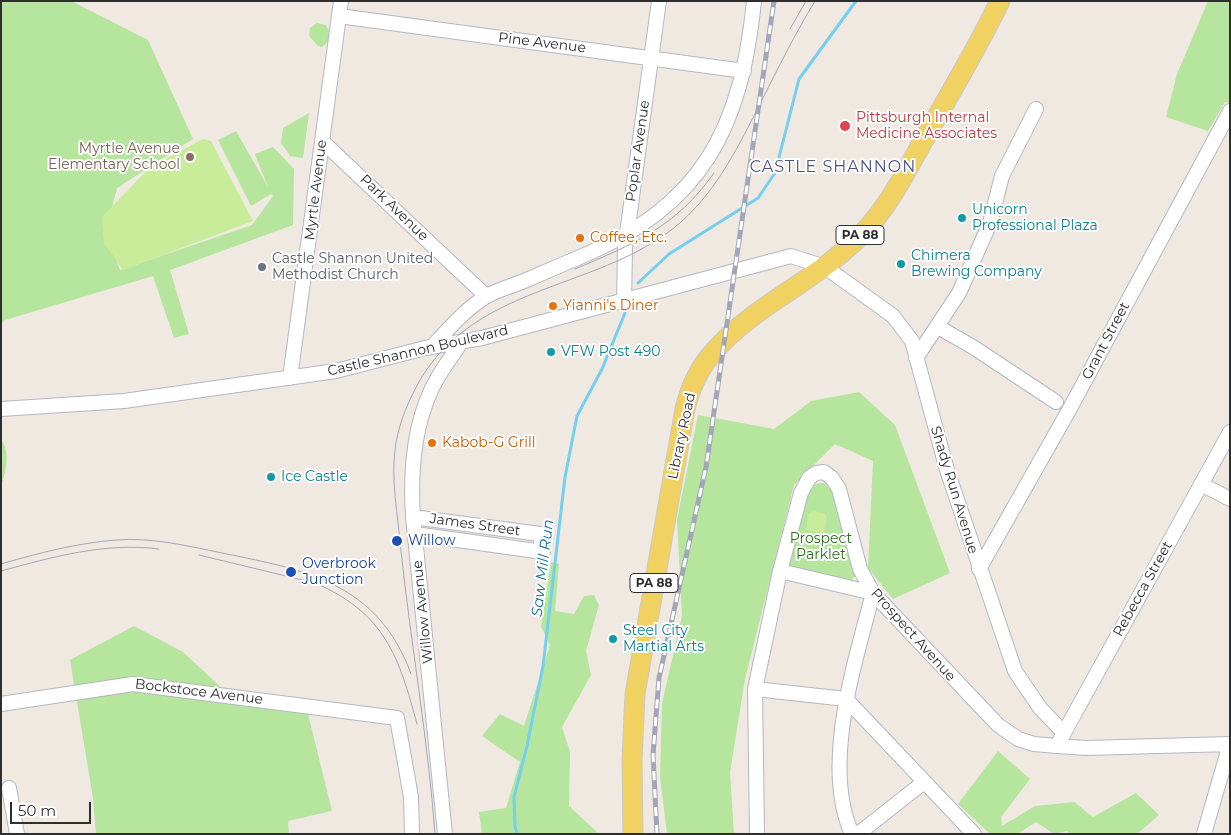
<!DOCTYPE html>
<html>
<head>
<meta charset="utf-8">
<style>
	body { margin:0 }
	#map { position:relative; width:1231px; height:835px; overflow:hidden; background:#efe9e1; font-family:Montserrat,sans-serif }
	canvas { display:block }
	.frame { position:absolute; inset:0; border:2px solid #2e2e2e; pointer-events:none }
	.scale { position:absolute; left:10px; top:802px; width:81px; height:22px; box-sizing:border-box; border:2px solid #2e2e2e; border-top:0; padding-left:6px; font-size:15px; line-height:18px; white-space:nowrap; color:#2e2e2e; -webkit-text-stroke:4px #fff; paint-order:stroke }
</style>
</head>
<body>
<div id="map">
<canvas width="1231" height="835"></canvas>
<div class="frame"></div>
<div class="scale">50 m</div>
</div>
<script>
const ctx = document.querySelector('canvas').getContext('2d');
ctx.lineJoin = 'round';
function fill(path, color) { ctx.fillStyle = color; ctx.fill(path, 'evenodd'); }
function stroke(path, color, width, dash) { ctx.strokeStyle = color; ctx.lineWidth = width; ctx.lineCap = dash ? 'butt' : 'round'; ctx.setLineDash(dash || []); ctx.stroke(path); }
function drawText(font, color, halo, rows, align = 'center') {
  ctx.font = font + ' Montserrat,sans-serif'; ctx.lineWidth = 4; ctx.setLineDash([]); ctx.textBaseline = 'middle'; ctx.strokeStyle = halo; ctx.fillStyle = color; for (const [text, x, y, turn = 0] of rows) {
    ctx.save(); ctx.translate(x, y); ctx.rotate((+turn || 0) * Math.PI / 180); ctx.textAlign = isNaN(turn) ? turn : align; if (halo) ctx.strokeText(text, 0, 0); ctx.fillText(text, 0, 0); ctx.restore();
  }
}
fill(new Path2D(`
	M1 1H71L148 40 193 139 117 188 106 230 120 270 252 225 273 196 271 194 251 206 218 140 236 131 268 187 255 154 273 147 294 169 293 225 170 270 189 334 174 338 153 276 5 320 1 324Z
	M1208 1H1230V103L1225 102 1208 131 1166 117 1177 74Z
	M317 23 326 25 330 33 329 41 322 47 318 46 309 36 310 28Z
	M309 113 303 158 290 156 281 143 283 128Z
	M859 392 895 425 950 573 893 599 868 568 873 461 835 444 794 485 745 679 730 772 734 834H667L660 777 662 703 682 616 677 520 698 415 774 429 811 401Z
	M1 439C11 454 6 471 1 486Z
	M823 483 830 487 835 495 857 574 850 582 786 568C794 539 798 509 815 484Z
	M551 562 559 564 555 611 574 614 584 596 594 595 599 605 586 651 591 675 562 727 570 752 569 806 599 834H482L479 812 506 808 520 762 482 736 500 714 524 726 550 645 541 627Z
	M134 626 183 652 241 706 308 714 332 811 288 821 289 834H96L93 798 70 660Z
	M998 751 1030 779 1001 817 1002 826 1035 806 1074 802 1093 817 1136 793 1159 815 1137 834H1070L1067 831 1054 834 1036 822 1017 834H990L958 804Z`), '#b6e59e');
fill(new Path2D(`
	M203 139 211 141 253 221 123 270 104 243 102 217 150 167Z
	M814 511 824 513 827 517 824 533 806 530 809 514Z`), '#c9ec9a');
stroke(new Path2D(`
	M638 283 669 254 758 198 775 173 799 79 856 1
	M517 834 515 826 514 797 527 746 543 666 565 477 577 416 602 369 625 313`), '#75cff0', 3);
const minor = new Path2D(`
	M339 16 744 71
	M322 141 486 296
	M624 302 625 248 659 1
	M938 327 973 347 1056 402
	M433 346C449 328 465 310 485 297 497 290 512 286 524 281 543 273 561 265 580 257 703 205 741 129 754 1
	M916 358 959 293 990 223 1002 176 1036 109
	M290 378 341 1
	M1 409 124 401 336 371 425 348 482 338 791 256 825 267 893 316 912 341 947 470 1015 671 1040 708 1064 733
	M1201 484 1230 499
	M413 517 540 534 543 552 415 534
	M979 569 1068 412 1230 111
	M780 571 873 593C855 663 821 765 852 834
	M755 689 846 699 974 834
	M1 704 133 684 397 718 411 797 412 834
	M1060 740 1230 432
	M9 788 17 834
	M445 834 413 517C410 471 414 418 438 377 445 365 454 354 461 342
	M757 834 755 689 780 571 801 493 809 478 816 473 824 472 832 478 839 489 860 569 873 593 998 725 1018 739 1034 744 1057 746 1086 748 1230 744
	M858 834 924 782
	M1204 834 1230 744`);
const major = new Path2D(`
	M633 834 632 760 635 694 685 409C690 389 697 371 711 355 753 303 826 278 871 224 894 197 910 164 927 134 952 90 978 47 1000 1`);
stroke(minor, '#b4b7c1', 16);
stroke(major, '#c9c9c9', 21);
stroke(minor, '#fff', 14);
stroke(major, '#f2d163', 19);
stroke(new Path2D(`
	M790 29 806 1
	M575 269C634 244 676 227 714 173
	M199 555 315 583C385 613 399 657 417 724
	M1 564C39 553 77 543 116 540 151 537 188 546 222 553 306 570 378 583 411 674
	M1 571C53 557 105 542 159 549
	M435 834C428 739 411 645 401 551 398 515 390 478 396 443 400 420 409 400 420 380 479 281 602 291 681 222 718 189 739 145 761 102 778 68 795 34 815 1`), '#a3a6b8', 1);
const rail = new Path2D(`
	M657 834 653 755 659 678 706 467 774 1`);
stroke(rail, '#a3a6b8', 5);
stroke(rail, '#fff', 3, [9]);
for (const [x, y, r, color] of [
	[845,126,6,"#e0444e"],
	[190,157,5,"#8d6e63"],
	[962,218,5,"#0f9aa8"],
	[580,238,5,"#e8710a"],
	[901,264,5,"#0f9aa8"],
	[262,267,5,"#6b7280"],
	[553,306,5,"#e8710a"],
	[551,352,5,"#0f9aa8"],
	[432,443,5,"#e8710a"],
	[271,477,5,"#0f9aa8"],
	[397,541,6,"#1a4fb4"],
	[291,572,6,"#1a4fb4"],
	[613,639,5,"#0f9aa8"]
]) { const dot = new Path2D(); dot.arc(x, y, r, 0, 2 * Math.PI); ctx.fillStyle = color; ctx.fill(dot); stroke(dot, '#fff', 2); }
for (const [x, y, w] of [
	[860,235,48],
	[654,583,48]
]) { const box = new Path2D(); box.roundRect(x - w / 2, y - 9.5, w, 19, 4); ctx.fillStyle = '#fff'; ctx.fill(box); stroke(box, '#2e2e2e', 1); }
drawText('bold 12px', '#2e2e2e', null, [
	["PA 88",860,235],
	["PA 88",654,583]
]);
drawText('14px', '#2e2e2e', '#fff', [
	["Pine Avenue",542,43,7],
	["Poplar Avenue",638,151,-82],
	["Myrtle Avenue",316,190,-83],
	["Park Avenue",394,208,44],
	["Grant Street",1106,341,-62],
	["Castle Shannon Boulevard",418,351,-13],
	["Library Road",682,436,-78],
	["Shady Run Avenue",954,490,73],
	["James Street",475,525,8],
	["Rebecca Street",1143,589,-61],
	["Willow Avenue",423,612,-96],
	["Prospect Avenue",913,635,48],
	["Bockstoce Avenue",199,692,7]
]);
drawText('14px', '#be3a42', '#fff', [
	["Pittsburgh Internal",856,118],
	["Medicine Associates",856,134]
], 'left');
drawText('14px', '#785e54', '#fff', [
	["Myrtle Avenue",180,149],
	["Elementary School",180,165]
], 'right');
drawText('14px', '#0d838f', '#fff', [
	["Unicorn",972,210],
	["Professional Plaza",972,226],
	["Chimera",911,256],
	["Brewing Company",911,272],
	["VFW Post 490",561,352],
	["Ice Castle",281,477],
	["Steel City",623,631],
	["Martial Arts",623,647]
], 'left');
drawText('14px', '#c56008', '#fff', [
	["Coffee, Etc.",590,238],
	["Yianni's Diner",563,306],
	["Kabob-G Grill",442,443]
], 'left');
drawText('14px', '#5b616d', '#fff', [
	["Castle Shannon United",272,259],
	["Methodist Church",272,275]
], 'left');
drawText('14px', '#2c6e1b', '#fff', [
	["Prospect",821,539],
	["Parklet",821,555]
]);
drawText('14px', '#164399', '#fff', [
	["Willow",408,541],
	["Overbrook",302,564],
	["Junction",302,580]
], 'left');
drawText('italic 15px', '#0d6fa3', '#fff', [
	["Saw Mill Run",543,568,-83]
]);
ctx.letterSpacing = '1px';
drawText('16px', '#4d5680', '#fff', [
	["CASTLE SHANNON",833,167]
]);
ctx.letterSpacing = '0px';
</script>
</body>
</html>
